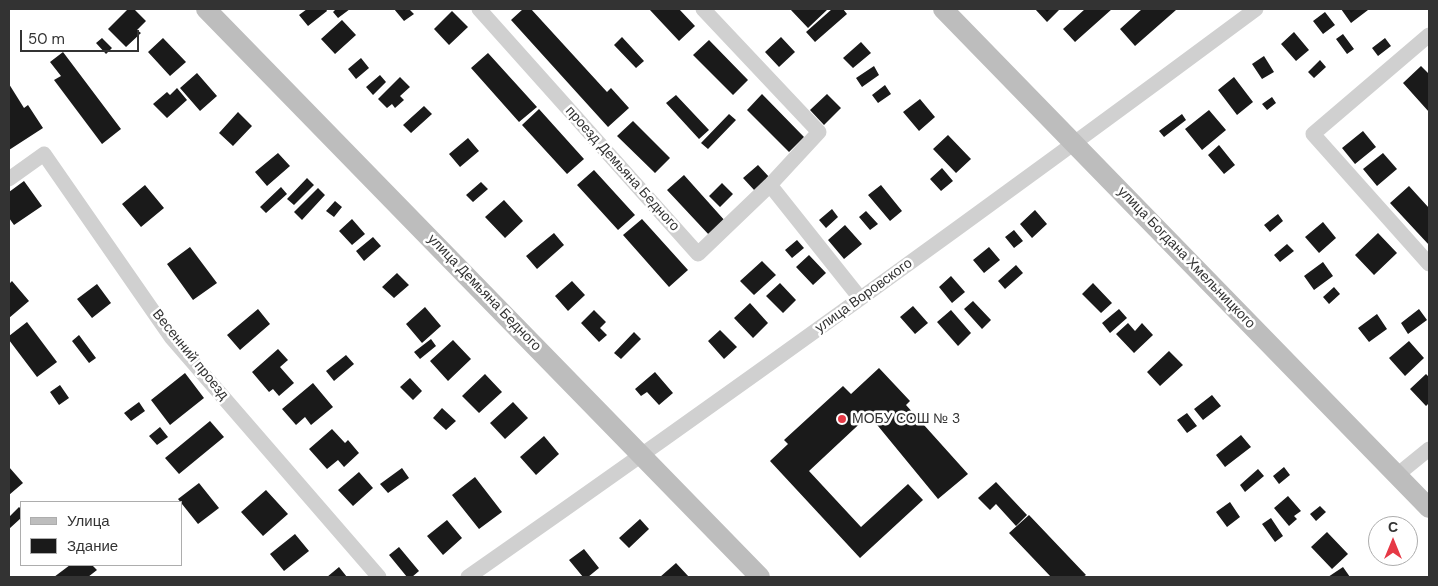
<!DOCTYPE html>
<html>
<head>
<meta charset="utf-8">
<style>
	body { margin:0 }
	#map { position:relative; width:1438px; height:586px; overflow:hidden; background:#fff; font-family:"DM Sans",sans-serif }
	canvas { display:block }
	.frame { position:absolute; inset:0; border:10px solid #333; pointer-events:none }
	.legend { position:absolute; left:20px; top:501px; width:162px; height:65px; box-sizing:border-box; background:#fff; border:1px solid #adadad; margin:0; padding:6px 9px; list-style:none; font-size:15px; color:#333 }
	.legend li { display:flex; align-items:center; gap:10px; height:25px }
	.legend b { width:25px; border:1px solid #adadad }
	.north { position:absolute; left:1368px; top:516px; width:50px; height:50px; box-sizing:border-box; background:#fff; border:1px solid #adadad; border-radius:50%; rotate:0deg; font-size:14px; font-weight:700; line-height:20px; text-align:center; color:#333 }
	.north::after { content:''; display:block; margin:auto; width:18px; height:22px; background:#e63946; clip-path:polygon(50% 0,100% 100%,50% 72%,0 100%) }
	.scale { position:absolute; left:20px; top:30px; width:119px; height:22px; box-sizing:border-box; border:2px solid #333; border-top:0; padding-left:6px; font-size:15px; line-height:18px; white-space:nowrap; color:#333; -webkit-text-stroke:4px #fff; paint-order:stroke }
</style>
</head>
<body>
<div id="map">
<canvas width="1438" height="586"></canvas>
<div class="frame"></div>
<ul class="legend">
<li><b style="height:6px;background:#bdbdbd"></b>Улица</li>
<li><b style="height:14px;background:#1a1a1a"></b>Здание</li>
</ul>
<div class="north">С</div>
<div class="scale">50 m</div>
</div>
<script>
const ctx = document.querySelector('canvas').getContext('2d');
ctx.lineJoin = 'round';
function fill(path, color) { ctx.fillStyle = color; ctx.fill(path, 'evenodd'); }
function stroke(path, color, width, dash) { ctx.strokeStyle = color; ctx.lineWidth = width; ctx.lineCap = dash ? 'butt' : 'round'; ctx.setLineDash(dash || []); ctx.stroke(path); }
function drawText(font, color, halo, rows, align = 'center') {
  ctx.font = font + ' "DM Sans",sans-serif'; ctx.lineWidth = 5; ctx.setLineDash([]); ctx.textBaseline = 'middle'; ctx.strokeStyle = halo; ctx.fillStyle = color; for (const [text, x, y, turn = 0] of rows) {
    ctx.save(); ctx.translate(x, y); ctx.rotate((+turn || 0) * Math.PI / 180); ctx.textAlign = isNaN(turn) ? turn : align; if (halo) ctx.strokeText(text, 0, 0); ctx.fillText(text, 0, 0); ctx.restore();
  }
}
fill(new Path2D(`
	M128 9H134L146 21 137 30 141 33 126 47 108 29Z
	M307 9H326L327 11 308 26 299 15Z
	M336 9H350L338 18 333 12Z
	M394 9H409L414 14 404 21Z
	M523 9H531L607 92 611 88 629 108 608 127 511 20Z
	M649 9H679L695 26 679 41Z
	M790 9H828L808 28Z
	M832 9H843L847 14 815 42 806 32Z
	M1035 9H1060L1047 22Z
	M1085 9H1112L1075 42 1063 29Z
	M1142 9H1174L1176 10 1135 46 1120 29Z
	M1341 9H1367L1368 10 1351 23Z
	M452 11 468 27 449 45 434 29Z
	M1325 12 1335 25 1323 34 1313 21Z
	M342 20 356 35 335 54 321 39Z
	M1294 32 1309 50 1296 61 1281 44Z
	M1343 34 1354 49 1347 54 1336 39Z
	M622 37 644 61 636 68 614 45Z
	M781 37 795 52 779 67 765 52Z
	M102 38 112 48 106 54 96 43Z
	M163 38 186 62 170 76 148 52Z
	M1385 38 1391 46 1378 56 1372 48Z
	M709 40 748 80 733 95 693 55Z
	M861 42 871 53 853 68 843 58Z
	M63 52 121 129 102 144 54 80 61 76 50 62Z
	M488 53 537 107 519 122 471 68Z
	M1264 56 1274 72 1262 79 1252 64Z
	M361 58 369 68 356 79 348 69Z
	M1320 60 1326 67 1314 78 1308 72Z
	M874 66 879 75 862 87 856 78Z
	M1421 66 1429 74V112L1403 83Z
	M197 73 217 96 200 111 180 88Z
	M380 75 386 82 373 95 366 87Z
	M400 77 410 87 400 96 404 100 395 108 392 104 387 108 378 99Z
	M1234 77 1253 102 1237 115 1218 90Z
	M9 84 24 108 28 105 43 128 9 150Z
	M885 85 891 94 878 103 872 95Z
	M177 88 187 100 167 118 153 104 167 92 170 95Z
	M762 94 804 137 789 152 747 110Z
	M827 94 841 108 824 125 810 110Z
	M676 95 709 130 699 139 666 103Z
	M1272 97 1276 103 1267 110 1262 104Z
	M920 99 935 117 919 131 903 112Z
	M424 106 432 114 411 133 403 125Z
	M539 109 584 159 567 174 522 125Z
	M1209 110 1226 130 1202 150 1185 129Z
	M238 112 252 126 233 146 219 133Z
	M729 114 736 120 708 149 701 143Z
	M1182 114 1186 120 1164 137 1159 131Z
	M633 121 670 158 655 173 617 136Z
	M1363 131 1376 147 1355 164 1342 148Z
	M948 135 971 159 956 173 933 149Z
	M468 138 479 151 460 167 449 154Z
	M1219 145 1235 165 1224 174 1208 155Z
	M278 153 290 166 267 186 255 172Z
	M1383 153 1397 169 1377 186 1363 169Z
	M758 165 770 178 755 191 743 178Z
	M942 168 953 181 941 191 930 179Z
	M594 170 635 215 618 230 577 185Z
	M684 175 726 222 710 236 667 190Z
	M307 178 314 185 294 205 287 199Z
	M24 181 42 206 14 225 9 218V192Z
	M481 182 488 189 473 202 466 195Z
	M722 183 733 194 720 207 709 196Z
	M145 185 164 208 141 227 122 204Z
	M881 185 902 211 890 221 868 195Z
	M1409 186 1429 208V245L1390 203Z
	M281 187 287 194 266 213 260 207Z
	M318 188 325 195 302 220 294 212Z
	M504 200 523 221 505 238 485 217Z
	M335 201 342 207 334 217 326 211Z
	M832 209 838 217 826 228 819 220Z
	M1035 210 1047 224 1032 238 1020 224Z
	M866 211 878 224 870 230 859 217Z
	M1278 214 1283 221 1270 232 1264 225Z
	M352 219 365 234 352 245 339 231Z
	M642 219 688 270 669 287 623 235Z
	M1323 222 1336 238 1319 253 1305 237Z
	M845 225 862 244 844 259 828 240Z
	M1014 230 1023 241 1014 248 1005 237Z
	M554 233 564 245 537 269 526 256Z
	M1378 233 1397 253 1374 275 1355 255Z
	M373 237 381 246 364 261 356 251Z
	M797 240 804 248 792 258 785 250Z
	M1287 244 1294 251 1280 262 1274 255Z
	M190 247 217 283 193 300 167 264Z
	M989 247 1000 260 984 273 973 260Z
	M809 255 826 273 813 285 796 267Z
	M762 261 776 275 754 295 740 281Z
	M1323 262 1333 276 1314 290 1304 276Z
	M1016 265 1023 273 1005 289 998 281Z
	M397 273 409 285 394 298 382 287Z
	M951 276 965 292 952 303 939 287Z
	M12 281 29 301 9 318V284Z
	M572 281 585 295 568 311 555 296Z
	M780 283 796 300 783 313 766 296Z
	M1093 283 1112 303 1101 313 1082 294Z
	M97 284 111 303 92 318 77 299Z
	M1334 287 1340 294 1329 304 1323 297Z
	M973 301 991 320 982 329 964 309Z
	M750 303 768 323 753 338 734 318Z
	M913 306 928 323 915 334 900 317Z
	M425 307 441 326 422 343 406 324Z
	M258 309 270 324 240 350 227 335Z
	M1119 309 1127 318 1110 333 1102 323Z
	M1419 309 1427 320 1408 334 1401 323Z
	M594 310 606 322 600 328 607 335 599 342 581 323Z
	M951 310 971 333 958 346 937 322Z
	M1377 314 1387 329 1369 342 1358 328Z
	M27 322 57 362 37 377 9 340V336Z
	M1128 323 1135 331 1142 323 1153 335 1134 353 1116 334Z
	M720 330 737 347 724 359 708 341Z
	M634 332 641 339 621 359 614 353Z
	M79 335 96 358 89 363 72 341Z
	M431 339 436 346 420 359 414 352Z
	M453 340 471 359 448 381 430 361Z
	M1409 341 1424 358 1405 376 1389 358Z
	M278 349 288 360 280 367 294 383 279 396 273 389 269 392 252 372Z
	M1169 351 1183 365 1160 386 1147 372Z
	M346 355 354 364 334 381 326 371Z
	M879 368 910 401 906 405 968 474 938 499 869 415 809 471 861 527 908 484 923 500 860 558 770 461 788 444 784 440 843 386 851 394Z
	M655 372 673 393 659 405 647 392 641 396 635 389Z
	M185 373 204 398 170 425 151 400Z
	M485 374 502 392 479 413 462 396Z
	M1426 374 1429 377V403L1426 406 1410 389Z
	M410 378 422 391 413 400 400 387Z
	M313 383 333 407 311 425 305 417 296 425 282 409Z
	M60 385 69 398 59 405 50 392Z
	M1212 395 1221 406 1203 420 1194 409Z
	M139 402 145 411 131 421 124 413Z
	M513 402 528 418 505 439 490 423Z
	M442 408 456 421 446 430 433 418Z
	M1187 413 1197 426 1187 433 1177 420Z
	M210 421 224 437 179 474 165 458Z
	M160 427 168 437 157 445 149 436Z
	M332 429 345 443 348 440 359 453 344 467 338 460 327 469 309 449Z
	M1241 435 1251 447 1225 467 1216 455Z
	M544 436 559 454 536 475 520 457Z
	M9 467 23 483 9 495Z
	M1284 467 1290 475 1279 484 1273 476Z
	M402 468 409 478 388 493 380 484Z
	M1258 469 1264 476 1245 492 1240 485Z
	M359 472 373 488 353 506 338 490Z
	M475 477 502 512 479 529 452 495Z
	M996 482 1027 515 1016 526 996 504 990 510 978 498Z
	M199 483 219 508 198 524 178 499Z
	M266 490 288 514 263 536 241 512Z
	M1288 496 1301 511 1294 516 1297 519 1289 526 1274 508Z
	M1230 502 1240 517 1227 527 1216 512Z
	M1320 506 1326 512 1316 521 1310 514Z
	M19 507 21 509V518L9 529V517Z
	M1029 515 1086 575 1083 577H1051L1009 533Z
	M1271 518 1283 536 1275 542 1262 524Z
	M640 519 649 529 629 548 619 538Z
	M447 520 462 538 443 555 427 536Z
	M1327 532 1348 554 1332 569 1311 547Z
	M295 534 309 551 284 571 270 554Z
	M399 547 419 571 412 577H407L389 555Z
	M584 549 599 568 588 577H583L569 560Z
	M676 563 689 577H660Z
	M70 565H92L97 570 88 577H54Z
	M339 567 347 577H327Z
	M1343 567 1350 577H1328Z`), '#1a1a1a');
stroke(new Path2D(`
	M479 9 698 254 770 185 860 298
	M703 9 819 132 770 185
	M1429 35 1313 134 1429 264
	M9 179 44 154 171 337 379 577
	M1397 475 1429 449
	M468 577C733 392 996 202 1256 9`), '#d0d0d0', 15);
stroke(new Path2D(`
	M206 9 760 577
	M943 9 1429 508`), '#bdbdbd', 20);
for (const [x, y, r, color] of [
	[842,419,5,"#e63946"]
]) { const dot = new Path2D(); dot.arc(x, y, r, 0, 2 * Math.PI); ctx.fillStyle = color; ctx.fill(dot); stroke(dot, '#fff', 2); }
drawText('14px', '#333', '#fff', [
	["проезд Демьяна Бедного",622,169,48],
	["улица Богдана Хмельницкого",1186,258,46],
	["улица Демьяна Бедного",484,293,46],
	["улица Воровского",864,296,-36],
	["Весенний проезд",190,355,51]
]);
drawText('14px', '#333', '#fff', [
	["МОБУ СОШ № 3",852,419]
], 'left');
</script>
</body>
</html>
